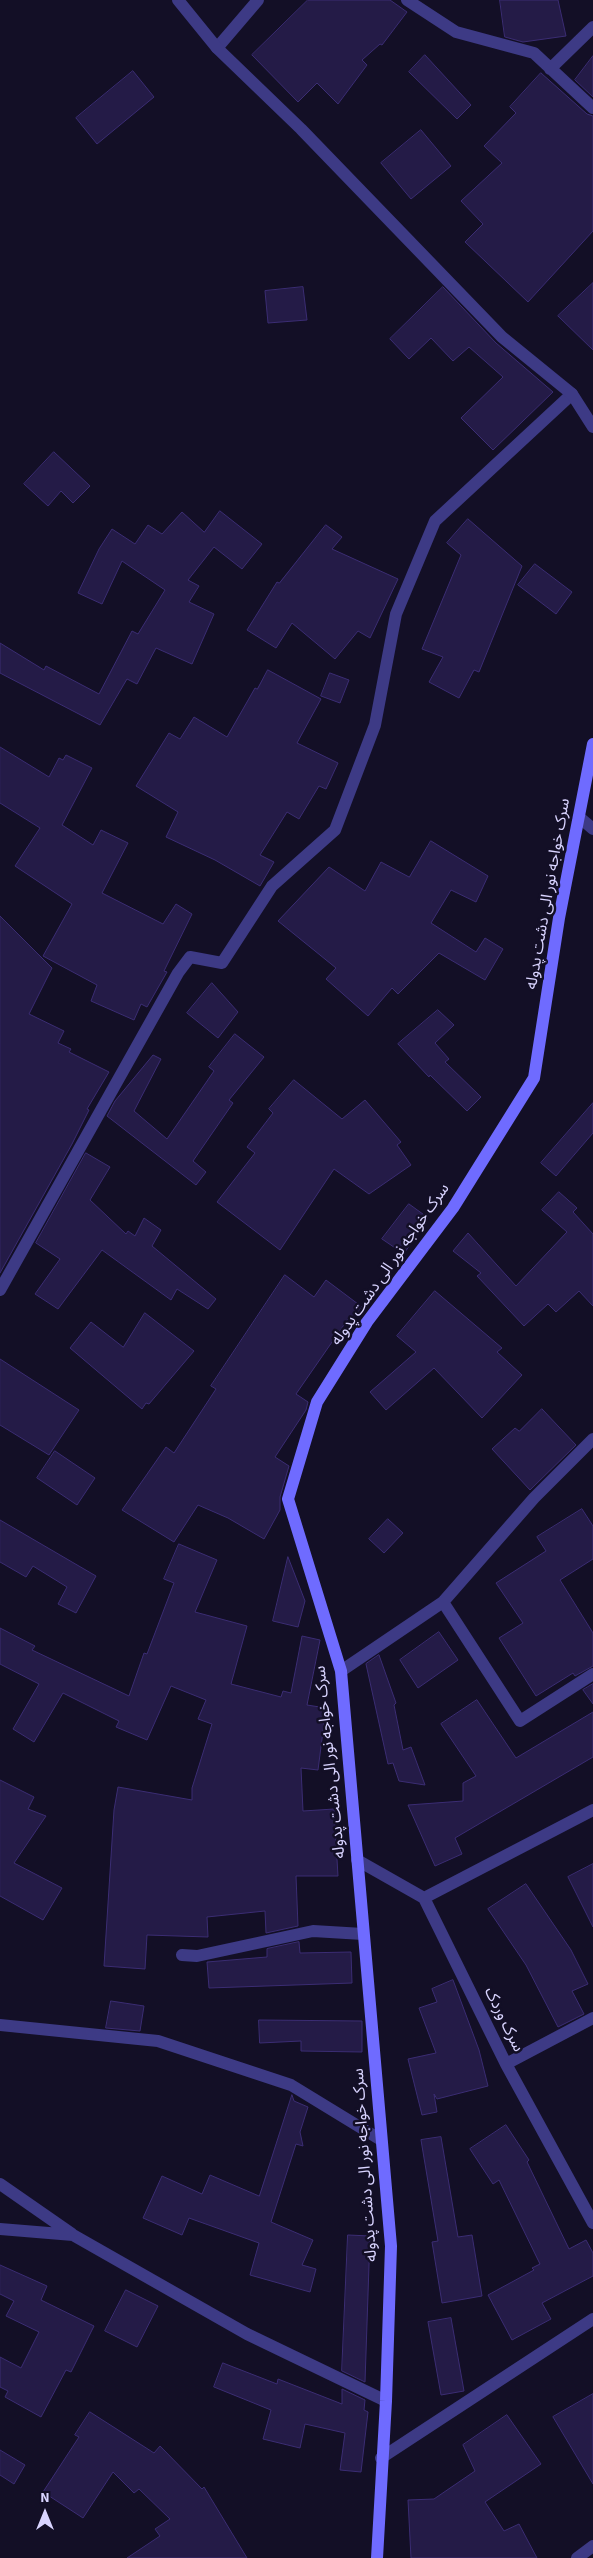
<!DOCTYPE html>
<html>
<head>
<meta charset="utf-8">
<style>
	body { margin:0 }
	#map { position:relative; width:593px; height:2558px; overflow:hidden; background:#130f26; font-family:"Source Sans 3",sans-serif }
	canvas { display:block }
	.north { position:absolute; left:20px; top:2488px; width:50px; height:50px; -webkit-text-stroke:4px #130f26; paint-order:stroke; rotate:0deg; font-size:14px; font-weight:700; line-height:20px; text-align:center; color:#d9d4ff }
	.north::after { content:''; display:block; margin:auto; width:18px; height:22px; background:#d9d4ff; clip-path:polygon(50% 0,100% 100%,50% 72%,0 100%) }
</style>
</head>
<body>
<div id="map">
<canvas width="593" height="2558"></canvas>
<div class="north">N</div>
</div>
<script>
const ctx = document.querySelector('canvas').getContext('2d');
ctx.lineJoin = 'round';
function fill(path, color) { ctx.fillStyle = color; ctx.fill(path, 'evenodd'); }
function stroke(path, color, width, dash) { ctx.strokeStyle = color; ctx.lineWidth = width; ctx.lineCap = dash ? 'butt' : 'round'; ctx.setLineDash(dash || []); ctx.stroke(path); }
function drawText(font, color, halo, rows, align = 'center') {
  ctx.font = font + ' "Source Sans 3","Noto Sans Arabic",sans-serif'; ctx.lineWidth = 5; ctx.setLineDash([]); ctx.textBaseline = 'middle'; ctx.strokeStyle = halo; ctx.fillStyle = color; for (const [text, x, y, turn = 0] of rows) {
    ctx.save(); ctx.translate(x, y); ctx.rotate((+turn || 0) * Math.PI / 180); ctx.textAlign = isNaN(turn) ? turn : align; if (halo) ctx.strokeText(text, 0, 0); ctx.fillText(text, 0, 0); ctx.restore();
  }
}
const building = new Path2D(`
	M308 0H390L407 12 382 45 380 44 362 60 367 65 338 104 317 83 298 102 252 55Z
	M500 0H558L566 36 523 42 505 37Z
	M425 55 471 105 457 119 409 72Z
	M593 56V97L575 80Z
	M133 71 154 97 97 144 76 118Z
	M541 73 587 114 593 116V231L528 302 465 242 483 224 461 201 502 163 484 146 516 113 510 107Z
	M421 130 451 166 411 199 381 163Z
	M593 283V350L558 316Z
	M303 287 307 320 268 323 265 291Z
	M443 287 496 343 553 392 493 450 461 418 503 377 469 347 453 361 431 338 409 359 390 339Z
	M54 452 90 486 73 503 61 491 48 506 24 484Z
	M220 511 262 544 242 569 214 547 188 580 199 586 189 602 214 614 192 664 156 648 137 684 127 679 100 725 0 673V643L44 670 46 666 99 694 132 631 138 634 165 590 122 561 102 604 78 593 99 549 112 529 135 544 148 525 162 534 182 512 204 532Z
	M468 519 522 566 479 672 474 670 459 698 429 682 443 657 422 649 461 555 447 543Z
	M326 525 342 537 332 549 398 579 370 638 358 631 335 659 292 623 276 648 247 630 277 582 279 583Z
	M535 564 572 592 556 614 518 585Z
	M268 670 321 699 297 743 338 763 326 789 319 786 299 819 287 812 260 855 274 862 260 886 215 860 166 837 178 812 136 786 169 733 180 739 194 717 227 737 255 688 257 689Z
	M330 673 349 680 340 703 321 696Z
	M0 747 49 777 59 758 63 760 66 755 92 768 62 825 93 845 101 830 128 843 102 893 163 924 176 904 192 914 164 971 167 972 147 1007 141 1004 134 1020 91 1001 97 985 43 956 72 904 15 866 40 828 0 803Z
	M431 841 488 876 476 902 451 890 431 923 476 952 485 938 503 949 485 980 439 953 398 994 392 988 368 1016 326 979 336 968 278 921 329 867 365 891 381 862 409 877Z
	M0 916 52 968 29 1014 64 1031 58 1043 71 1049 69 1052 109 1072 87 1109 89 1110 72 1144 0 1273Z
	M212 983 238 1012 218 1038 187 1013Z
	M438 1010 454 1025 435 1043 449 1059 445 1062 481 1097 467 1111 430 1075 429 1077 398 1044Z
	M235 1034 264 1057 229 1100 233 1103 193 1161 206 1172 196 1185 107 1116 115 1101 153 1055 161 1059 134 1111 167 1139 214 1071 209 1067Z
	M294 1080 342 1119 365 1100 401 1142 397 1145 411 1165 369 1194 334 1169 280 1250 217 1202 255 1153 247 1147 273 1113 269 1109Z
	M593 1103V1133L556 1176 541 1163Z
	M86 1153 110 1167 90 1200 126 1234 128 1231 135 1236 144 1218 161 1230 152 1246 216 1299 208 1309 177 1289 171 1300 102 1250 58 1309 35 1294 60 1259 36 1243Z
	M559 1192 577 1208 573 1212 593 1234V1306L579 1291 556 1312 548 1304 524 1326 477 1276 481 1273 453 1251 468 1233 516 1286 567 1232 542 1210Z
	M409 1204 427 1217 404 1254 382 1239Z
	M285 1275 314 1297 326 1280 362 1307 351 1322 348 1319 296 1394 308 1402 306 1410 275 1457 289 1466 280 1497V1510L264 1539 228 1518 198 1505 174 1542 122 1510 166 1447 174 1453 216 1389 211 1386Z
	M435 1291 502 1348 497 1352 522 1375 482 1418 434 1368 386 1410 370 1392 416 1352 397 1336Z
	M145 1313 194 1351 149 1404 146 1403 142 1409 70 1348 91 1322 123 1347Z
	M0 1359 79 1410 49 1455 0 1425Z
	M542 1409 576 1445 530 1490 492 1449 515 1428 519 1431Z
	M55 1451 95 1478 77 1505 37 1478Z
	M582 1509 593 1526V1559L560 1580 593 1633V1666L575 1676 573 1673 536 1696 499 1638 523 1623 496 1583 546 1551 537 1537Z
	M388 1519 403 1533 384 1553 369 1539Z
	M0 1520 96 1576 76 1613 58 1604 67 1587 33 1566 26 1577 0 1562Z
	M179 1544 217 1560 195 1612 247 1626 231 1684 281 1697 283 1691 291 1693 302 1636 320 1640 307 1705 326 1708 318 1770 301 1768 303 1811 334 1809 338 1876H296L298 1926 266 1933 265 1911 207 1917 208 1937 147 1935 145 1969 104 1966 114 1810 118 1787 192 1800V1788L212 1724 198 1719 206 1700 171 1686 147 1740 116 1727 119 1721 63 1693 34 1742 13 1729 39 1684 0 1664V1628L35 1646 32 1650 129 1696 144 1653 147 1654 174 1583 164 1579Z
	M288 1557 305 1601 298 1627 273 1621Z
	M439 1632 458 1660 418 1688 400 1660Z
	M379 1655 396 1703 394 1705 403 1750 411 1747 425 1785 399 1781 393 1763 388 1764 366 1664Z
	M593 1684V1704L583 1690Z
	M477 1700 516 1758 593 1712V1757L455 1838 462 1854 435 1866 408 1805 463 1801V1783L476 1776 441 1724Z
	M0 1780 34 1797 28 1809 46 1816 14 1863 62 1888 43 1920 0 1896Z
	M593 1864V1927L568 1877Z
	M526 1884 571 1950 588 1984 572 1991 584 2014 558 2027 526 1965 488 1909Z
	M299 1942 300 1953 351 1952 352 1983 209 1988 207 1962 267 1957V1949Z
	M453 1980 479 2050 488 2086 437 2099 434 2094 437 2112 422 2115 408 2059 436 2053 419 2008 437 2002 432 1989Z
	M111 2001 144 2006 140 2031 106 2028Z
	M259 2020 362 2021V2052L301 2051V2041L260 2043Z
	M292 2095 294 2101 308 2107 300 2132 303 2146 296 2144 271 2222 313 2240 302 2265 316 2269 310 2292 250 2275 259 2243 189 2218 182 2235 143 2218 162 2176 202 2194 210 2175 259 2196Z
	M506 2125 529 2160 527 2162 569 2249 586 2240 593 2253V2276L542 2303 551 2319 512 2340 488 2295 534 2270 532 2268 540 2264 499 2180 493 2184 470 2149Z
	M441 2137 458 2237 472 2235 482 2296 442 2303 432 2242 438 2241 421 2140Z
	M348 2235 370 2236 365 2382 342 2371Z
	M0 2265 47 2286 41 2300 94 2326 71 2372 66 2370 41 2417 5 2397 8 2391 0 2387V2357L21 2368 39 2332 6 2316 14 2301 0 2294Z
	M126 2290 158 2306 137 2347 105 2331Z
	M451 2318 464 2391 441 2395 428 2322Z
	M223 2363 277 2384 278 2379 342 2404V2389L365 2400 364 2410 368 2412 361 2472 340 2470 345 2433 305 2424 300 2448 263 2439 271 2410 214 2387Z
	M593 2394V2484L553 2417Z
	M90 2412 154 2453 160 2446 202 2489 204 2487 247 2558H127L160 2536 155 2529 170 2519 139 2489 134 2493 113 2472 83 2518 43 2492 79 2437 75 2435Z
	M507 2415 541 2464 485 2502 504 2531 519 2524 537 2558H411L408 2500 434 2499 475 2471 463 2445Z
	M0 2450 25 2465 14 2484 0 2475Z`);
fill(building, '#241b47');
stroke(building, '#3b2d73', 1);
stroke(new Path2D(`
	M407 0 456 32 534 53 593 108
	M217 48 258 0
	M550 69 593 27
	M579 817 593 829
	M0 1290 178 973 190 957 222 963 272 886 335 830 375 725 396 614 435 521 572 394
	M443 1602 520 1721 593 1674
	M341 1671 443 1602 534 1498 593 1439
	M357 1860 424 1898 506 2064 593 2223
	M424 1898 593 1810
	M182 1955 197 1956 313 1931 363 1934
	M0 2025 158 2041 291 2085 381 2140
	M506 2064 593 2018
	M0 2184 72 2234
	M0 2229 73 2235 247 2334 386 2401
	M381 2458 593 2319
	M577 2558 593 2546`), '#3d3a85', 12);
stroke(new Path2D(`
	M178 0 217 48 301 129 502 337 572 394 593 427`), '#3d3a85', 12);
stroke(new Path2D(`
	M377 2558 386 2401 391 2246 341 1671 288 1499 317 1402 367 1322 453 1208 534 1078 559 918 593 744`), '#6f6bff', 12);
drawText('16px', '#d9d4ff', '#130f26', [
	["سرک خواجه نور الی دشت پدوله",549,894,-80],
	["سرک خواجه نور الی دشت پدوله",391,1265,-55],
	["سرک خواجه نور الی دشت پدوله",331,1762,-96],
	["سرک وردک",503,2020,64],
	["سرک خواجه نور الی دشت پدوله",366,2165,-94]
]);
</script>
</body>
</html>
